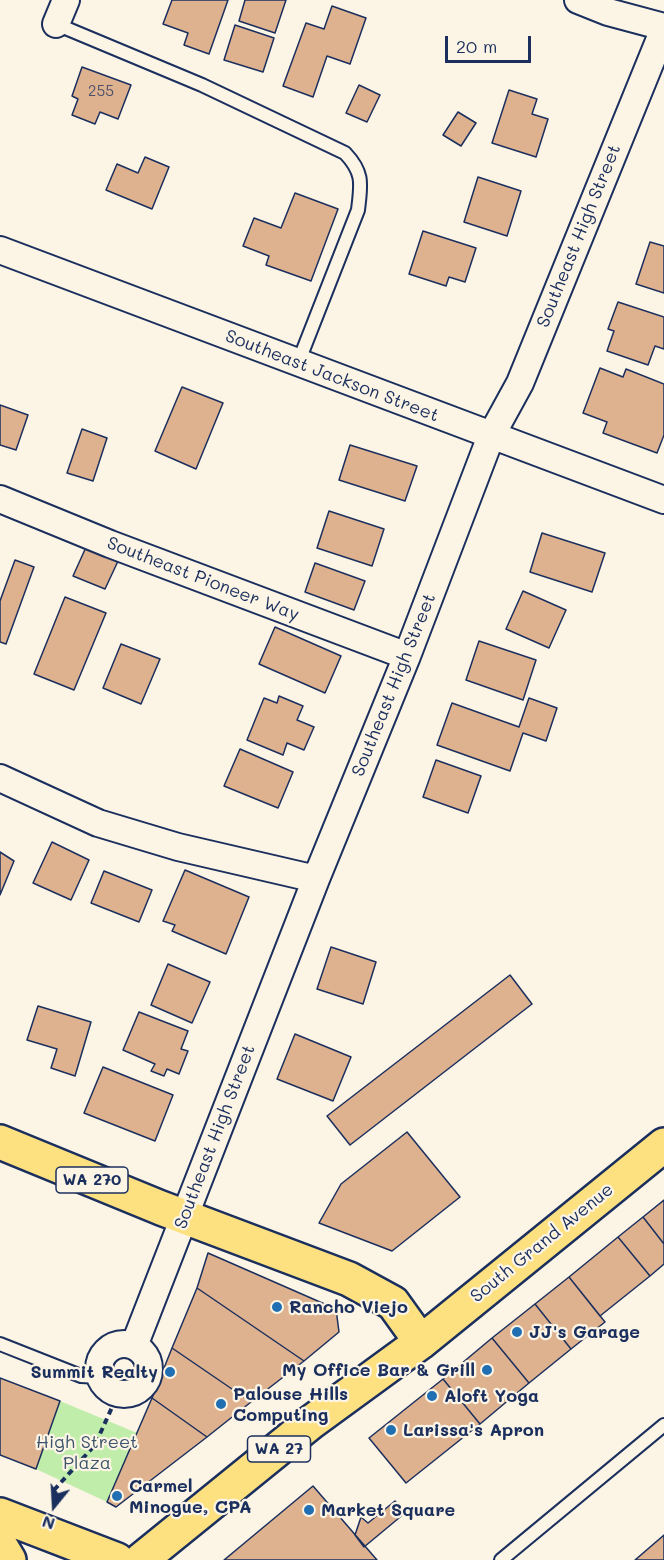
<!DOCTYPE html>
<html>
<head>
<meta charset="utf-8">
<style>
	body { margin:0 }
	#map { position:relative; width:664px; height:1560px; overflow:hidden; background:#fcf5e5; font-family:Mali,sans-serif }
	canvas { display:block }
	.north { position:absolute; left:24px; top:1476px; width:60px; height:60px; -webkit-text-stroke:4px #fcf5e5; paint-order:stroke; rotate:198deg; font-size:16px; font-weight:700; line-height:24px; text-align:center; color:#1b2f5e }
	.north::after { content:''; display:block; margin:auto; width:21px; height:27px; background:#1b2f5e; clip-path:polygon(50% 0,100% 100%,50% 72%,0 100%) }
	.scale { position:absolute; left:445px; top:36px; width:86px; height:27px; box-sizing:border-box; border:3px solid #1b2f5e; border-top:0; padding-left:8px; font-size:18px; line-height:21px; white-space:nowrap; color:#1b2f5e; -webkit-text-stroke:4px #fcf5e5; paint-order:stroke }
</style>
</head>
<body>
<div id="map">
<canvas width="664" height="1560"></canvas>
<div class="north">N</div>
<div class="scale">20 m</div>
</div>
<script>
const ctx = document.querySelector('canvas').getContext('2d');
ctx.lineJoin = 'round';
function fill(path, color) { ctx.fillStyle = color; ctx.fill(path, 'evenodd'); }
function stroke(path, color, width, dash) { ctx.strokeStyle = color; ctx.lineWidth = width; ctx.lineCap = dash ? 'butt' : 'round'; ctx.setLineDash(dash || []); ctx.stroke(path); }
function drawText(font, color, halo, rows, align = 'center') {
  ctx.font = font + ' Mali,sans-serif'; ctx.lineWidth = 4.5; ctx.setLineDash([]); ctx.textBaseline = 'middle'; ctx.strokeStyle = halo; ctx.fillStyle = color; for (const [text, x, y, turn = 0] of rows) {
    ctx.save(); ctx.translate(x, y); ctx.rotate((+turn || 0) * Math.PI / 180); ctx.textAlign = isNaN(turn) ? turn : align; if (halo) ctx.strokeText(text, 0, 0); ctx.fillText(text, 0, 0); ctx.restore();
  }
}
fill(new Path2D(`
	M60 1401 137 1433 107 1502 36 1469Z`), '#c0edaa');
const building = new Path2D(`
	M172 0H228L209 54 184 45 188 33 163 24Z
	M245 0H286L275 33 239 21Z
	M332 6 366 18 350 64 327 56 313 97 283 86 306 23 324 29Z
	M235 25 274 38 263 72 224 60Z
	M82 67 131 85 118 119 100 112 95 124 72 115 78 99 72 96Z
	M359 85 380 95 367 122 346 113Z
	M509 90 537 99 532 114 548 119 536 157 492 143Z
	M458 112 476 123 461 146 443 135Z
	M145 157 169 167 152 209 106 190 117 164 138 173Z
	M478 177 521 191 507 236 464 222Z
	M295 193 338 209 311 281 266 265 269 256 243 246 254 218 281 228Z
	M423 231 476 248 465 282 449 277 446 286 409 274Z
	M650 242 664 246V293L636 284Z
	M618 302 664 317V349L655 346 648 365 607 351 614 331 608 329Z
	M600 368 623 377 626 369 664 384V435L657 453 603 433 607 422 583 413Z
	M182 387 223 403 196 469 155 451Z
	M0 405 28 415 16 450 0 445Z
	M82 429 107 438 93 481 67 473Z
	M350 445 417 466 405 501 339 480Z
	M329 511 384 529 372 566 317 548Z
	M542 533 605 553 592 592 530 572Z
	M87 545 119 559 105 589 73 576Z
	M15 560 34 567 6 644 0 642V601Z
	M315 563 365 581 354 610 305 592Z
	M523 591 566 610 549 648 506 629Z
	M65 597 106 613 74 690 34 674Z
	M275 627 341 656 325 693 259 664Z
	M479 641 536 660 523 700 466 680Z
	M121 644 160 659 141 704 103 688Z
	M279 696 303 706 297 720 314 727 304 750 287 743 283 755 247 740 264 698 277 703Z
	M529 698 557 708 546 741 523 733 510 771 437 745 452 703 519 727Z
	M240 749 293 772 278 808 224 786Z
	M436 760 481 776 468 813 423 797Z
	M52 842 89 860 71 900 33 883Z
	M0 852 14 861 0 895Z
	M185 870 249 897 226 954 172 931 175 925 163 921Z
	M104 871 152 890 139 922 91 903Z
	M331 947 376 962 363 1004 317 989Z
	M168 964 210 982 192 1023 151 1005Z
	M510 975 532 1004 350 1145 327 1116Z
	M38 1006 91 1022 75 1076 51 1068 57 1049 27 1040Z
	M139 1012 188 1031 181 1049 188 1051 179 1074 167 1069 164 1076 151 1071 155 1064 123 1050Z
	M295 1034 351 1057 333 1101 277 1079Z
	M103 1067 173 1095 155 1141 84 1113Z
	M407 1132 460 1197 392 1251 319 1223 341 1184Z
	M664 1200V1244L643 1217Z
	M643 1217 664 1244V1264L650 1276 618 1237Z
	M618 1237 650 1276 600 1316 569 1277Z
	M208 1253 336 1309 339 1332 304 1361 197 1288Z
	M569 1277 605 1322 571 1349 535 1304Z
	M197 1288 304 1361 251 1402 172 1348Z
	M535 1304 571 1349 529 1383 492 1338Z
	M492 1338 529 1383 480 1424 443 1379Z
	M172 1348 251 1402 207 1437 152 1398Z
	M0 1378 60 1401 36 1469 0 1455Z
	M443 1379 480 1424 406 1483 369 1438Z
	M152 1398 207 1437 116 1507 107 1502Z
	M313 1486 377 1560H224Z
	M395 1501 405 1513 364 1547 355 1535 361 1517 368 1523Z
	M664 1535V1560H635Z`);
fill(building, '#deb28f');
stroke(building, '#1b2f5e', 1.5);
const lane = new Path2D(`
	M56 24 202 85 345 153C364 173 361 184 358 210L298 363
	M0 1344 81 1376 100 1377
	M501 1560 664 1425`);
const street = new Path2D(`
	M578 0 608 12 664 27
	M56 24 66 0
	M0 250 664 500
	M0 499 110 544 407 656
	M0 778 98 823 178 847 316 879
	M99 1369a25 25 0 1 1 50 0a25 25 0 1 1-50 0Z
	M134 1346 316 879 407 656 491 436 520 383 664 29`);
const primary = new Path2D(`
	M0 1142 161 1208 349 1279 393 1303 421 1342
	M0 1515 117 1560
	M0 1545 9 1560
	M141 1560 310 1423 421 1342 664 1145`);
stroke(lane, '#1b2f5e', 16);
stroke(street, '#1b2f5e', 30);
stroke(primary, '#1b2f5e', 38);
stroke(new Path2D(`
	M54 1490 95 1445 118 1394`), '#1b2f5e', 4, [6, 4.5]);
stroke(lane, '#fcf5e5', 12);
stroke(street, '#fcf5e5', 26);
stroke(primary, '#fde080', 33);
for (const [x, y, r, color] of [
	[277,1307,6,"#1f6fb2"],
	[517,1332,6,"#1f6fb2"],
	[487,1370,6,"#1f6fb2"],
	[170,1372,6,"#1f6fb2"],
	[432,1396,6,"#1f6fb2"],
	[221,1404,6,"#1f6fb2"],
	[391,1430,6,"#1f6fb2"],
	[117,1496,6,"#1f6fb2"],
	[309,1510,6,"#1f6fb2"]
]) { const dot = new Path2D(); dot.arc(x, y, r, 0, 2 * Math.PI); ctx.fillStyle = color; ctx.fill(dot); stroke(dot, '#fcf5e5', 2); }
drawText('15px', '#4c506a', null, [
	["255",101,91]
]);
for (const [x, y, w] of [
	[92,1180,72],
	[279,1449,63]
]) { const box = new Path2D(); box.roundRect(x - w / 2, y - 13, w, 26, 4.5); ctx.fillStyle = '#fcf5e5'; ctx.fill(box); stroke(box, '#1b2f5e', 1.5); }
drawText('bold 16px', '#1b2f5e', null, [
	["WA 270",92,1180],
	["WA 27",279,1449]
]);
drawText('18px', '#1b2f5e', '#fcf5e5', [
	["Southeast High Street",579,236,-68],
	["Southeast Jackson Street",332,376,21],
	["Southeast Pioneer Way",203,579,21],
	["Southeast High Street",394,685,-68],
	["Southeast High Street",215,1137,-69],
	["South Grand Avenue",542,1243,-39]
]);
drawText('bold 18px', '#1b2f5e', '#fcf5e5', [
	["Rancho Viejo",289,1307],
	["JJ's Garage",529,1332],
	["My Office Bar & Grill",475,1370,"right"],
	["Summit Realty",158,1372,"right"],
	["Palouse Hills",233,1394],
	["Computing",233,1415],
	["Aloft Yoga",444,1396],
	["Larissa's Apron",403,1430],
	["Carmel",129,1486],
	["Minogue, CPA",129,1507],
	["Market Square",321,1510]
], 'left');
drawText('18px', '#3c556d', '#fcf5e5', [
	["High Street",87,1442],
	["Plaza",87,1463]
]);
</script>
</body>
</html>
